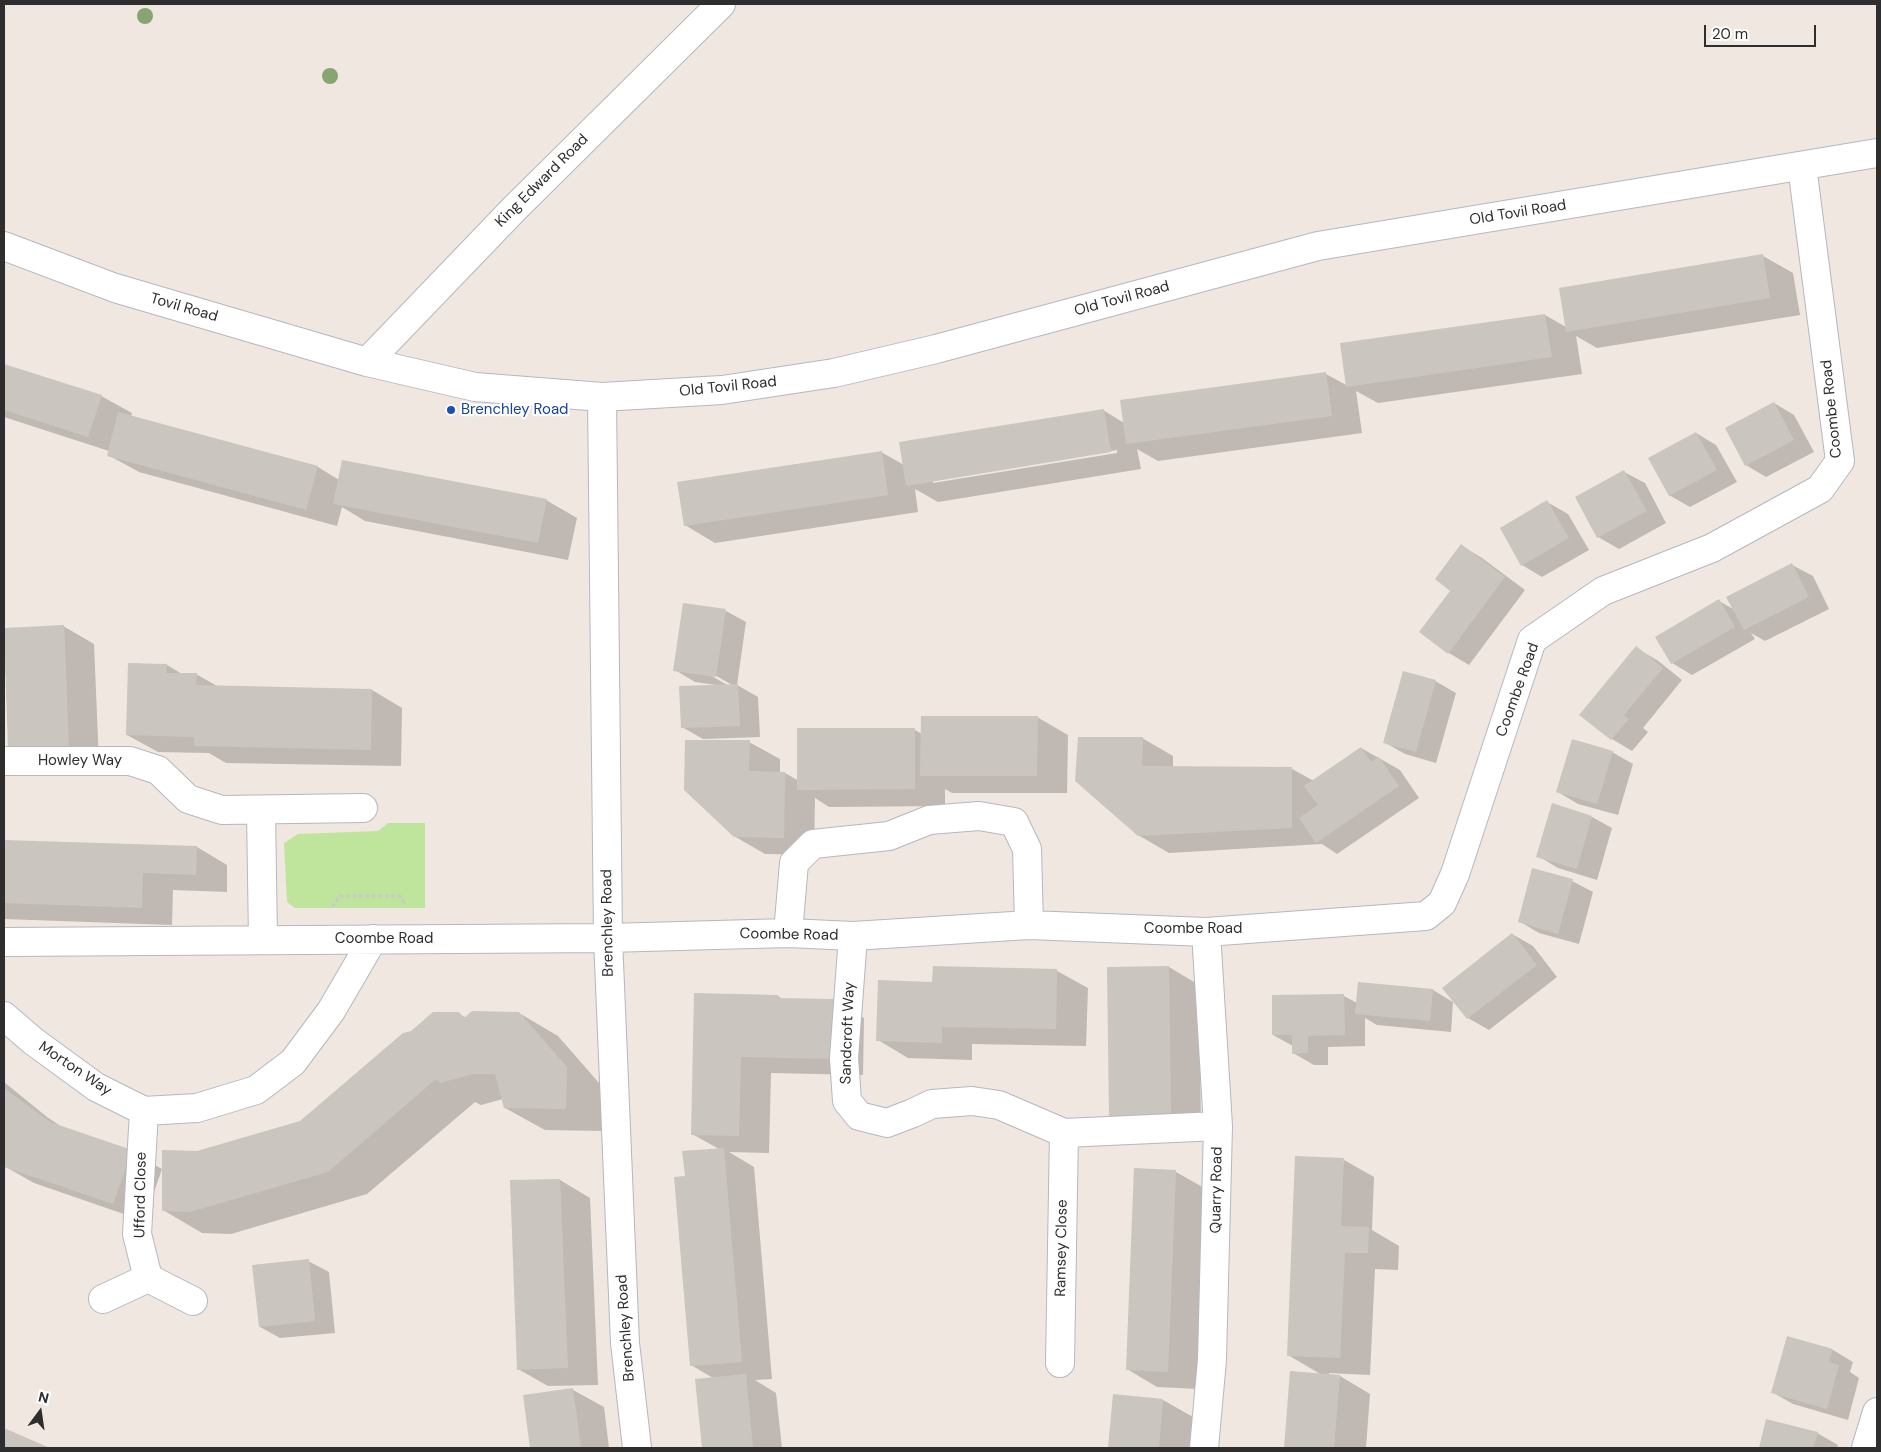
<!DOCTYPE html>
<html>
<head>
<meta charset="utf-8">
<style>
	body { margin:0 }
	#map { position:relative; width:1881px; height:1452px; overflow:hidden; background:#efe7e0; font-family:"DM Sans",sans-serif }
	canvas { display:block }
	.frame { position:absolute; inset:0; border:5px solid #2e2e2e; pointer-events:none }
	.north { position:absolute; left:15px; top:1387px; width:50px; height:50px; -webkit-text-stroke:4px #fff; paint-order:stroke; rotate:14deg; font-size:14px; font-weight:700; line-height:20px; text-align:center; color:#2e2e2e }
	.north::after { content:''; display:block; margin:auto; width:18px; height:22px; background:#2e2e2e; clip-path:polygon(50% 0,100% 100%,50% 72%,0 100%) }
	.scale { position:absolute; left:1704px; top:25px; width:112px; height:22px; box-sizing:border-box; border:2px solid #2e2e2e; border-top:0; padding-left:6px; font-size:15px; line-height:18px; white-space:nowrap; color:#2e2e2e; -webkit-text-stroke:4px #fff; paint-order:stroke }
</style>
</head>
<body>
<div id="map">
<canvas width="1881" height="1452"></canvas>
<div class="frame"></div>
<div class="north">N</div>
<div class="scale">20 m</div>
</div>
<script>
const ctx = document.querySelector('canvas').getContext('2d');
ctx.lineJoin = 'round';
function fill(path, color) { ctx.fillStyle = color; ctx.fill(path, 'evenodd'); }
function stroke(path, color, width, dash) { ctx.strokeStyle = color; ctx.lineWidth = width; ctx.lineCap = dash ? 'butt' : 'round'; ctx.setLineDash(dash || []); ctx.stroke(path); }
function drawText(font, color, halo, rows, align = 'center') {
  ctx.font = font + ' "DM Sans",sans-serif'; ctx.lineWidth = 4.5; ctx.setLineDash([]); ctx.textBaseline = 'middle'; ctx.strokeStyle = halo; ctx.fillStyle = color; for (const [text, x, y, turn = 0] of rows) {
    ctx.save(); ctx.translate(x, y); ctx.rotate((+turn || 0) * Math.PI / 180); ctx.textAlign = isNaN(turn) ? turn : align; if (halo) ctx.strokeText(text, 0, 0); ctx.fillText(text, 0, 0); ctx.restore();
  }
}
fill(new Path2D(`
	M388 823H425V908H295L287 902 284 843 298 834 378 831Z`), '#bfe59d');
fill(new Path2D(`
	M1763 256 1793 273 1800 315 1597 348 1576 336 1582 374 1378 403 1356 391 1362 433 1158 461 1137 449 1141 469 938 502 915 489 918 512 715 543 685 525 881 452 904 465 1103 410 1124 423 1326 374 1348 386 1545 315 1566 327ZM1117 450V453L933 483V480Z
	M4 365 101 396 132 413 131 417 318 467 339 480 546 500 577 518 568 560 365 521 342 507 337 526 139 472 108 455 109 451 4 417Z
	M1774 403 1794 415 1814 452 1766 477 1746 465Z
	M1696 433 1716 445 1737 482 1690 507 1669 495Z
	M1624 472 1645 483 1666 523 1619 549 1598 537Z
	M1547 502 1568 514 1589 550 1542 577 1522 565Z
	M1462 546 1482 558 1525 590 1469 665 1449 653 1451 590Z
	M1792 565 1813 576 1829 609 1765 641 1751 633 1755 639 1692 675 1672 663 1719 601 1735 610Z
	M726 611 746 622 737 685 758 697 760 737 703 739 682 727 716 685 695 682 675 670ZM711 673 734 686H729L710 675Z
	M63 626 94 644 99 763 9 748 4 629Z
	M1636 648 1657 660 1682 680 1643 728 1648 732 1632 751 1612 739 1581 715Z
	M167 665 182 674H196L217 686 372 690 402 708 401 766 226 763 209 753 158 752 127 735Z
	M1435 681 1456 693 1436 763 1405 754 1384 742Z
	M1037 717 1068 735 1067 793H952L945 789V806L829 807 815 798 814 855 765 854 734 836 749 742 780 759V773H785L799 781 915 730 922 734Z
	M1142 738 1173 756V768L1292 769 1314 781 1361 748 1400 770 1419 798 1337 854 1322 844 1169 853 1138 835Z
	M1612 752 1633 764 1618 815 1578 804 1558 792Z
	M1592 817 1612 828 1597 880 1558 868 1538 856Z
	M4 841 197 847 227 865V892L173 890 172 925 4 919Z
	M1572 881 1593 892 1579 944 1539 933 1519 921Z
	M1512 934 1533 946 1557 977 1489 1030 1468 1018 1444 988Z
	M1169 967 1199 985 1201 1133 1141 1134 1110 1116Z
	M934 968 1057 971 1088 988 1086 1046 972 1044V1060L908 1058 878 1040 934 983Z
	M1359 984 1433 990 1453 1002 1451 1032 1377 1025 1365 1018V1046L1328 1047V1065H1314L1293 1053V1046L1273 1035 1344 996 1357 1003Z
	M778 996 782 999 834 1000 864 1018 863 1075 771 1073 769 1153 729 1152 754 1167 772 1379 755 1380 776 1393 782 1448H703L697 1380 713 1378 691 1365 686 1177 719 1149 692 1134Z
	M458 1013 466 1018 519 1013 558 1036 606 1091 605 1131 545 1130 505 1108 503 1099 481 1105 475 1102 367 1194 231 1234 202 1233 163 1210 198 1152 301 1122 412 1032Z
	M4 1082 47 1117 65 1129 131 1152 162 1169 144 1221 34 1183 4 1166Z
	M1344 1160 1374 1177 1372 1230 1399 1246 1398 1270 1375 1269 1370 1375 1329 1373V1376H1340L1370 1394 1366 1448H1285L1291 1372 1322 1375 1288 1355Z
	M1176 1172 1206 1189 1198 1389 1157 1387 1127 1369Z
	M560 1180 590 1198 598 1385 548 1386 518 1369Z
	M308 1261 329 1272 335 1333 280 1338 260 1327Z
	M1833 1350 1853 1362 1850 1372 1859 1378 1848 1420 1793 1404 1772 1392Z
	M573 1390 604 1407 609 1448H531L524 1396Z
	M1114 1396 1163 1400 1193 1417 1190 1448H1109Z
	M1767 1420 1817 1433 1838 1445 1837 1448H1760Z
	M4 1430 47 1448H4Z`), '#0003');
fill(new Path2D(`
	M1763 254 1770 298 1566 332 1559 288Z
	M1545 314 1552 357 1346 387 1340 343Z
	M4 364 102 395 88 437 4 410Z
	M1326 372 1332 416 1126 444 1120 400Z
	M1774 402 1794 440 1745 466 1725 428Z
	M1104 409 1111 452 906 486 899 442Z
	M118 412 318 466 306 510 107 456Z
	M1696 432 1717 470 1669 496 1648 458Z
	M882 451 888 495 684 526 677 482Z
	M342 460 547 499 538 543 333 504Z
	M1624 470 1647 511 1597 538 1575 497Z
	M1547 500 1569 538 1521 566 1500 528Z
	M1461 544 1505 577 1448 654 1419 632 1450 591 1435 579Z
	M1792 563 1809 597 1744 630 1726 597Z
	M1719 599 1735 627 1671 664 1655 637Z
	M683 603 726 609 716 677 673 671Z
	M64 625 69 746 8 749 4 628Z
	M1636 646 1663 668 1624 715 1629 719 1611 740 1579 715Z
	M128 663 167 664 166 673H197L196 685 372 689 371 750 194 746V737L126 735Z
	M1403 671 1436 680 1416 752 1383 743Z
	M738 684 740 726 681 728 679 686Z
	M921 716H1038L1037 776H920Z
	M797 728H915V789L797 790Z
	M1078 737H1143L1142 766 1292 767V828L1138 836 1075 781Z
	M1572 739 1613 751 1597 804 1556 792Z
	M685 740H750L749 771 785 772 784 838 734 837 684 790Z
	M1361 747 1371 762 1379 757 1399 786 1316 843 1299 818 1318 805 1304 786Z
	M1552 803 1592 816 1577 869 1536 857Z
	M4 840 197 846 196 875 143 873 142 908 4 903Z
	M1532 868 1573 879 1558 934 1518 922Z
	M1512 933 1537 965 1467 1019 1442 988Z
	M933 966 1057 969 1056 1029 942 1027V1043L876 1041 878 980 932 982Z
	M1169 966 1171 1117H1109L1107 967Z
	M1358 982 1433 989 1430 1021 1355 1014Z
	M694 993 778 995V998L834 999 833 1059 741 1057 739 1136 691 1135Z
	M1344 994 1345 1035 1308 1036V1053L1292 1054V1035H1272V995Z
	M472 1011 519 1012 567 1067 566 1109 504 1108 495 1074H473L440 1083 436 1079 328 1172 190 1212 162 1211V1150L197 1151 300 1121 403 1033 411 1031 433 1012H459L464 1018Z
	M4 1088 50 1122 132 1150 113 1204 4 1167Z
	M724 1148 742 1362 690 1366 674 1177 685 1176 682 1151Z
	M1295 1156 1344 1158 1341 1226 1369 1227 1368 1253H1345L1340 1358 1287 1356Z
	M1134 1168 1176 1170 1168 1372 1126 1370Z
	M560 1179 568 1368 517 1370 510 1180Z
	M309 1259 315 1321 259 1327 252 1265Z
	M1787 1336 1833 1349 1829 1362 1839 1365 1827 1409 1771 1393Z
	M1290 1371 1340 1375 1334 1448H1284Z
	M746 1374 753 1448H702L695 1379Z
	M573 1388 581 1448H530L523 1395Z
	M1113 1394 1163 1399 1159 1448H1108Z
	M1766 1419 1818 1432 1813 1448H1759Z
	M4 1428 50 1448H4Z`), '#cbc5bf');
const minor = new Path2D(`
	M4 246 115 288 367 362 475 387 602 397 722 390 834 373 936 349 1318 246 1877 153
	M367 362 514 209 721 4
	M602 397 608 938 625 1343 637 1448
	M4 761H130L158 770 188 799 222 810 363 808
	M261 811 263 940
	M788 933 794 863 813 844 889 836 929 820 979 816 1014 822 1027 849 1029 925
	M853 936 844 1058 847 1101 859 1116 887 1123 913 1113 932 1104 972 1101 999 1105 1064 1133 1218 1126
	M4 942 608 938 788 933 853 936 1029 925 1206 932 1426 916 1442 903 1455 874 1532 640 1603 591 1712 548 1820 489 1840 461 1802 166
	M4 1016 33 1041 96 1087 144 1111 197 1108 256 1090 293 1062 331 1011 373 939
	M144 1111 137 1234 148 1278 193 1301
	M103 1299 148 1278
	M1060 1363 1064 1133
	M1204 1448 1212 1360 1218 1126 1206 932
	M1866 1448 1877 1412`);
stroke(minor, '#b4b8c1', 30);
stroke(new Path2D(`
	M332 907 340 896H400L406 905`), '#c9c9c9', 3, [4, 2.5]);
stroke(minor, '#fff', 28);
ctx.fillStyle = '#89a473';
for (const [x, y] of [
	[145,16],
	[330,76]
]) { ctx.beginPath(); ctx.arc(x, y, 8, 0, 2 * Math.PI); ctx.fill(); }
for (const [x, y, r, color] of [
	[451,410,5,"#1a4fb4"]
]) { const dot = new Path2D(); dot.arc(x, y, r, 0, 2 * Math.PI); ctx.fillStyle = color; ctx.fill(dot); stroke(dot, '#fff', 2); }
drawText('15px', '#2e2e2e', '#fff', [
	["King Edward Road",542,181,-45],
	["Old Tovil Road",1518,213,-9],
	["Old Tovil Road",1122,299,-15],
	["Tovil Road",184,308,16],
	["Old Tovil Road",728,387,-6],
	["Coombe Road",1832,409,-96],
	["Coombe Road",1518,690,-70],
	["Howley Way",80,761],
	["Brenchley Road",608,923,-91],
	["Coombe Road",1193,929],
	["Coombe Road",789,935,1],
	["Coombe Road",384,939],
	["Sandcroft Way",848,1033,-88],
	["Morton Way",75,1069,34],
	["Quarry Road",1217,1190,-89],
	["Ufford Close",141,1195,-89],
	["Ramsey Close",1062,1248,-89],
	["Brenchley Road",626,1328,-94]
]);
drawText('15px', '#164399', '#fff', [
	["Brenchley Road",461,410]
], 'left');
</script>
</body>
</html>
